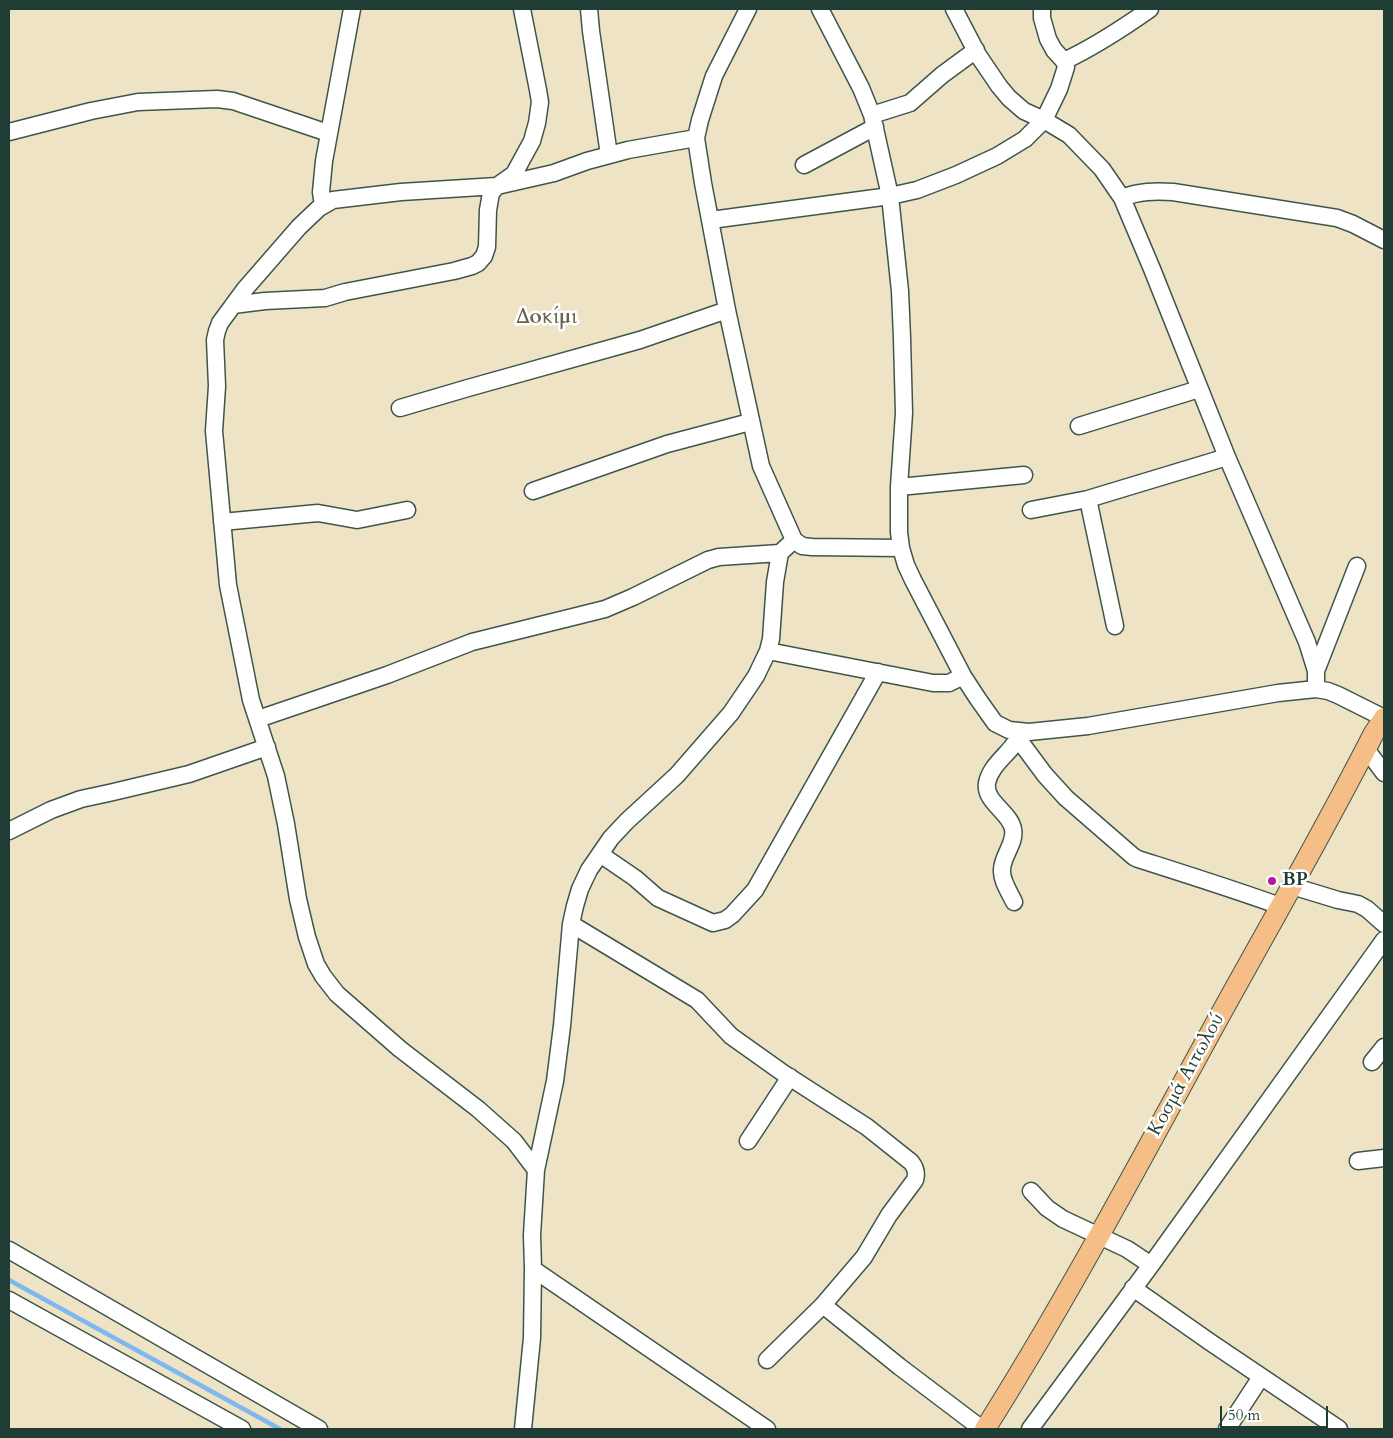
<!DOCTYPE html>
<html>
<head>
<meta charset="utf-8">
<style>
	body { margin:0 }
	#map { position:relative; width:1393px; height:1438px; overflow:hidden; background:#efe3c6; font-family:Cardo,serif }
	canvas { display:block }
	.frame { position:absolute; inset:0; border:10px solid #1f3d34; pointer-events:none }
	.scale { position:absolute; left:1220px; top:1406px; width:108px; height:22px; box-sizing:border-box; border:2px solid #1f3d34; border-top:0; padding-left:6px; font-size:15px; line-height:18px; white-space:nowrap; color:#1f3d34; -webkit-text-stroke:4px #fff; paint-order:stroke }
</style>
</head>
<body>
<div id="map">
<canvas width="1393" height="1438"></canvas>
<div class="frame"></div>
<div class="scale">50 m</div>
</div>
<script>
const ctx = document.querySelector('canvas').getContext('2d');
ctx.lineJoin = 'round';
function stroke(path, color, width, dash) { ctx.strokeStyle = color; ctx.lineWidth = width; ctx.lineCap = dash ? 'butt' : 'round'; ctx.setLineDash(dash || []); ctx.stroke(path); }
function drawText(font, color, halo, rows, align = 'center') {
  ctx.font = font + ' Cardo,serif'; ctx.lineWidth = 5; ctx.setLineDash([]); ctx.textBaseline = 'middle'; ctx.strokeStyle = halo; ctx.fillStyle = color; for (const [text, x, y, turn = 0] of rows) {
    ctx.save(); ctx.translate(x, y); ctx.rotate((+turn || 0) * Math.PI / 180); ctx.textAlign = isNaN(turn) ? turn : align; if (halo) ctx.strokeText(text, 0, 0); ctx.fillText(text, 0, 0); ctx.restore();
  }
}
stroke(new Path2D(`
	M9 1280 280 1429`), '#7fb7ef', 4.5);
const minor = new Path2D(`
	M589 9 591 31 609 155
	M748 9 714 76 700 120 696 138 703 183 727 310 761 466 794 540 802 546 812 547 901 548
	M820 9 861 88 872 115 890 196 900 291 902 338 904 413 899 487V532L901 548 906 565 913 580 963 676 978 699 995 723 1009 730 1029 732 1088 726 1278 693 1316 689 1328 691 1338 695 1384 718
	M954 9 978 55 999 86 1009 98 1024 111 1044 120 1069 135 1102 169 1122 198 1152 269 1227 457 1307 642 1316 671V689
	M1064 61C1094 47 1123 28 1150 9
	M872 115 910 103 942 75 976 50
	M9 132 91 111 138 102 217 99 233 101 328 133
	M804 165 875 127
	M1122 198C1139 191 1155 191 1173 192L1337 218 1353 224 1384 240
	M323 205 321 192 324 161 352 9
	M711 220 890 196 917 190 956 175 997 156 1025 139 1044 120 1059 89 1066 67 1064 61 1054 50 1048 39 1042 18V9
	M233 305 265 301 325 298 345 292 454 271 472 266 478 263 484 256 487 247 488 210 491 193 497 186 514 174 532 141 537 123 540 102 538 90 522 9
	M400 408 468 388 640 340 727 310
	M1079 426 1199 389
	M899 487 1024 475
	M533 491 667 444 750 422
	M1088 499 1115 626
	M1031 510 1088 499 1227 457
	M222 522 318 513 357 520 407 510
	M768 651 933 683H949L963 676
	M1316 671 1357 566
	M258 719 387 675 472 642 605 609 633 597 708 560 719 557 780 553
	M1019 740 1045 775 1066 798 1134 857 1138 859C1185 874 1233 889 1280 906
	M1366 749 1384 773
	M9 831 51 810 81 799 109 793 189 774 267 747
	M600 854 635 878 658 898 713 923 725 920 732 915 755 890 878 672
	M1292 886 1338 900 1358 904 1367 909 1384 924
	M1014 902C1010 893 1001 880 1002 870 1002 856 1016 843 1013 829 1010 812 984 802 987 783 991 762 1015 751 1021 732
	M571 924 697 1000 731 1036 783 1073 867 1127 911 1162C916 1168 917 1173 915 1180L889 1215 864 1257 823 1305 767 1360
	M1372 1062 1384 1047
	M748 1141 790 1077
	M1358 1161 1384 1158
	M536 1170 514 1141 478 1109 400 1049 337 994 323 976 316 964 307 937 298 899 286 824 276 776 251 700 228 585 214 431 217 386 215 340 217 331 220 323 245 289 299 227 319 208 333 200 401 192 497 186 554 173 587 161 628 150 696 138
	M1031 1191 1047 1208 1063 1219 1127 1249 1151 1265
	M9 1250 319 1429
	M533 1269 767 1429
	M1133 1288 1210 1342 1339 1429
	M9 1300 242 1429
	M823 1305 900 1367 982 1429
	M523 1429 532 1338 533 1269 532 1235 536 1170 555 1081 562 1026 571 924 575 906 580 889 589 870 611 838 627 821 677 775 731 713 756 676 768 651 771 639 775 582 780 553 794 540
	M1030 1429 1151 1265 1384 940
	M1227 1429 1261 1377`);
const major = new Path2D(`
	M985 1429C1067 1299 1139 1163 1213 1028 1267 930 1323 833 1374 733L1384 718`);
stroke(minor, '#3e564a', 19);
stroke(major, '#3e564a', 22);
stroke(minor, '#fff', 16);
stroke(major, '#f6be87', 20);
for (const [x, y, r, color] of [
	[1272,881,5,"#b5179e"]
]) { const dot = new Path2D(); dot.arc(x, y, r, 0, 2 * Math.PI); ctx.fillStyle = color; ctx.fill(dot); stroke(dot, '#fff', 2); }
drawText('bold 19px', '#1f3d34', '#fff', [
	["BP",1282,881]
], 'left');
drawText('19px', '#1f3d34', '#fff', [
	["Κοσμά Αιτωλού",1187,1075,-61]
]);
drawText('bold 21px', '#68644d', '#fff', [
	["Δοκίμι",547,318]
]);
</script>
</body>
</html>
